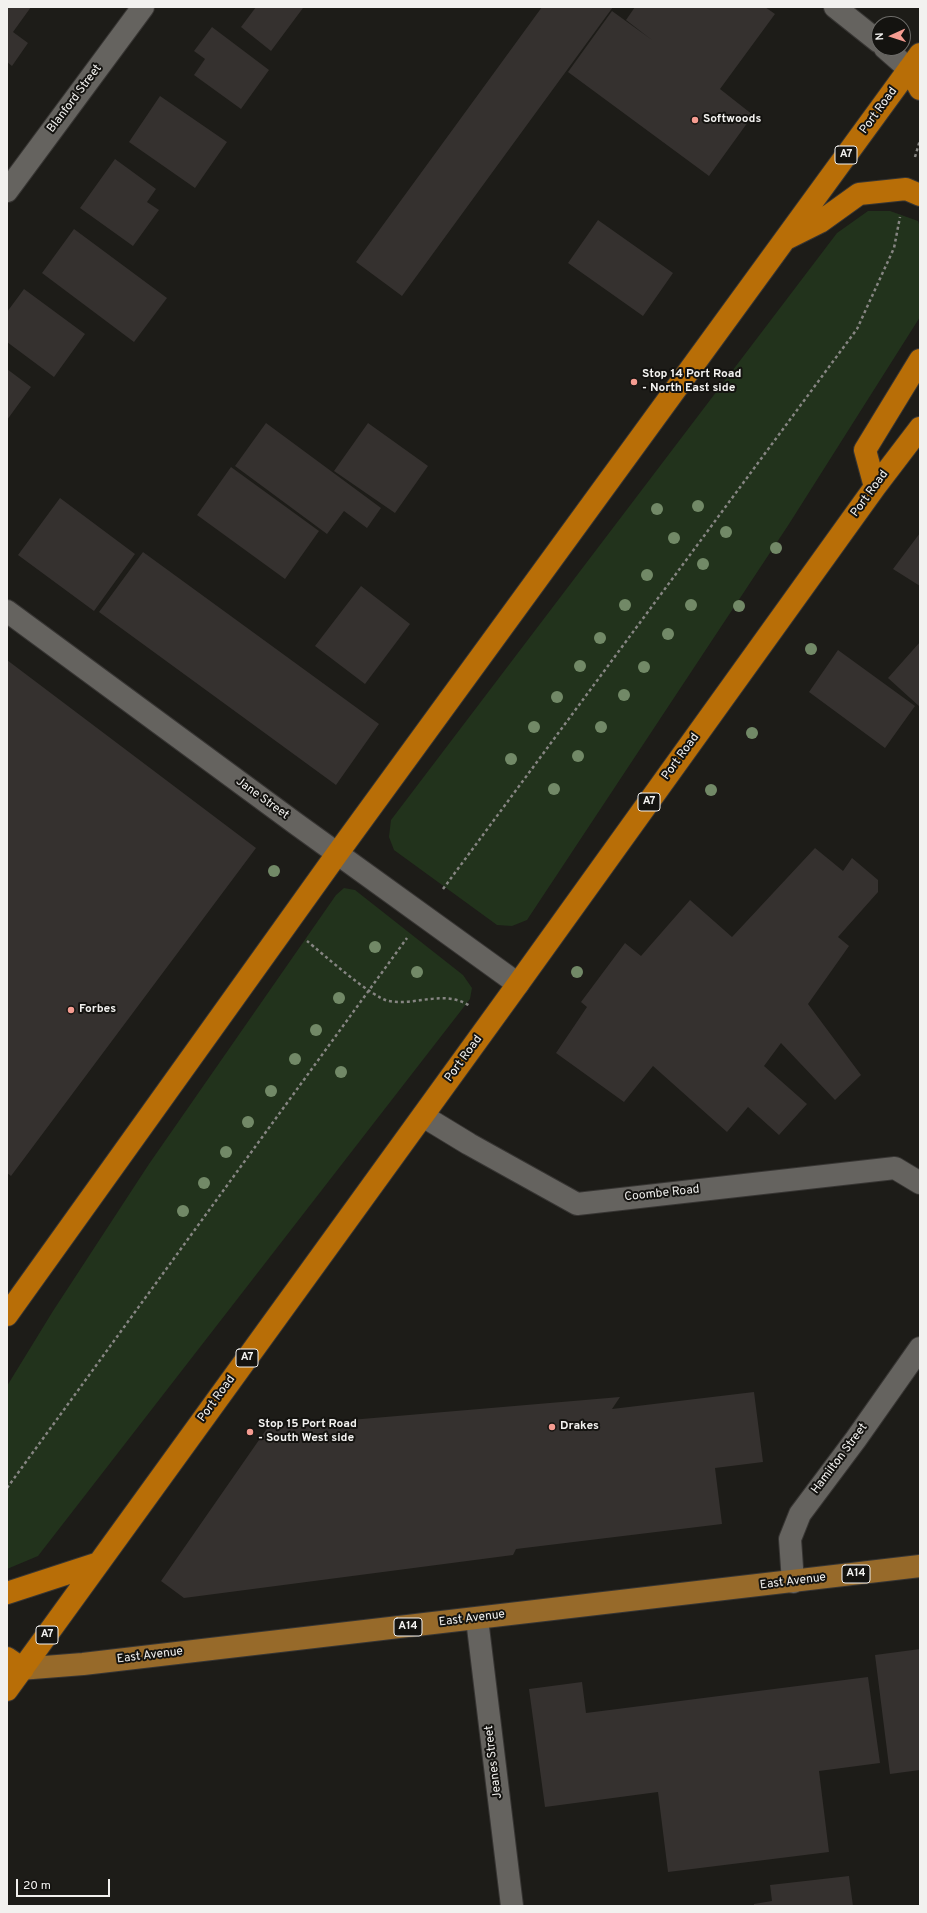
<!DOCTYPE html>
<html>
<head>
<meta charset="utf-8">
<style>
	body { margin:0 }
	#map { position:relative; width:927px; height:1913px; overflow:hidden; background:#1d1c18; font-family:Overpass,sans-serif }
	canvas { display:block }
	.frame { position:absolute; inset:0; border:8px solid #f2f1ef; pointer-events:none }
	.north { position:absolute; left:871px; top:16px; width:40px; height:40px; box-sizing:border-box; background:#141310; border:1px solid #6d6c69; border-radius:50%; rotate:267deg; font-size:11px; font-weight:700; line-height:16px; text-align:center; color:#f2f1ef }
	.north::after { content:''; display:block; margin:auto; width:14px; height:18px; background:#f59c91; clip-path:polygon(50% 0,100% 100%,50% 72%,0 100%) }
	.scale { position:absolute; left:16px; top:1879px; width:94px; height:18px; box-sizing:border-box; border:2px solid #f2f1ef; border-top:0; padding-left:5px; font-size:12px; line-height:14px; white-space:nowrap; color:#f2f1ef; -webkit-text-stroke:3px #141310; paint-order:stroke }
</style>
</head>
<body>
<div id="map">
<canvas width="927" height="1913"></canvas>
<div class="frame"></div>
<div class="north">N</div>
<div class="scale">20 m</div>
</div>
<script>
const ctx = document.querySelector('canvas').getContext('2d');
ctx.lineJoin = 'round';
function fill(path, color) { ctx.fillStyle = color; ctx.fill(path, 'evenodd'); }
function stroke(path, color, width, dash) { ctx.strokeStyle = color; ctx.lineWidth = width; ctx.lineCap = dash ? 'butt' : 'round'; ctx.setLineDash(dash || []); ctx.stroke(path); }
function drawText(font, color, halo, rows, align = 'center') {
  ctx.font = font + ' Overpass,sans-serif'; ctx.lineWidth = 4; ctx.setLineDash([]); ctx.textBaseline = 'middle'; ctx.strokeStyle = halo; ctx.fillStyle = color; for (const [text, x, y, turn = 0] of rows) {
    ctx.save(); ctx.translate(x, y); ctx.rotate((+turn || 0) * Math.PI / 180); ctx.textAlign = isNaN(turn) ? turn : align; if (halo) ctx.strokeText(text, 0, 0); ctx.fillText(text, 0, 0); ctx.restore();
  }
}
fill(new Path2D(`
	M868 211H890L918 221 920 227V317L789 524 527 920 512 926 497 925 394 850 389 837 391 820 837 233Z
	M344 888 355 890 463 975 472 988 470 999 38 1556 7 1569V1386L53 1311 149 1164 336 895Z`), '#22331c');
fill(new Path2D(`
	M7 7H31L13 32 28 43 12 66 7 62Z
	M256 7H302L303 8 271 51 241 27Z
	M542 7H613L402 296 356 262Z
	M635 7H765L775 14 720 89 753 115 709 176 568 72 612 11 652 40 626 20Z
	M212 27 269 70 241 109 194 75 205 59 194 51Z
	M160 96 227 142 195 188 129 142Z
	M115 159 156 189 147 202 159 210 133 246 80 208Z
	M598 220 673 273 643 316 568 263Z
	M74 229 167 298 134 342 42 273Z
	M24 289 85 334 54 377 7 342V312Z
	M7 369 31 387 7 420Z
	M266 423 381 508 367 528 344 511 327 534 235 466Z
	M368 423 428 466 395 513 334 471Z
	M231 467 319 531 285 579 197 515Z
	M60 498 135 554 94 611 18 555Z
	M920 533V586L893 569Z
	M143 552 379 724 336 785 99 612Z
	M361 586 410 624 365 684 315 646Z
	M920 642V707L888 678Z
	M838 650 915 706 885 748 809 692Z
	M7 660 256 848 11 1176 7 1173Z
	M815 848 843 871 852 858 878 880V892L838 937 849 946 808 1004 861 1075 835 1100 781 1043 764 1066 807 1104 779 1135 748 1107 727 1132 653 1066 624 1102 556 1053 587 1007 581 1002 625 943 641 956 690 900 732 937Z
	M754 1392 763 1462 715 1468 722 1524 516 1549 513 1555 184 1598 161 1581 268 1427 620 1397 612 1409Z
	M920 1649V1770L890 1774 875 1655Z
	M868 1677 880 1763 819 1771 829 1852 668 1872 658 1792 545 1807 529 1689 582 1682 586 1713Z
	M849 1876 853 1906H754V1904L772 1901 770 1885Z`), '#35312f');
const minor = new Path2D(`
	M835 7 879 42
	M885 48 909 69
	M7 191 143 7
	M7 611 295 823 518 984
	M423 1116 469 1144 577 1204 895 1168 920 1183
	M793 1582 790 1539 800 1514 856 1439 920 1348
	M477 1619 512 1906`);
const major = new Path2D(`
	M7 1670 83 1664 920 1566`);
const highway = new Path2D(`
	M909 69 920 89
	M786 239 820 222 859 194 906 189 920 195
	M875 487 865 450 920 360
	M7 1315 337 854 920 54
	M7 1593 99 1563
	M7 1658 23 1669
	M7 1690 518 984 875 487 920 428`);
stroke(minor, '#373533', 24);
stroke(major, '#373533', 24);
stroke(highway, '#373533', 24);
stroke(new Path2D(`
	M915 157 920 140
	M443 889 857 329 894 248 900 217
	M307 941C323 954 372 998 389 1001 416 1006 444 989 470 1006
	M7 1488 407 938`), '#868582', 2.5, [3, 3]);
stroke(minor, '#65635f', 22);
stroke(major, '#976a2a', 22);
stroke(highway, '#b86e07', 22);
ctx.fillStyle = '#728967';
for (const [x, y] of [
	[698,506],
	[657,509],
	[726,532],
	[674,538],
	[776,548],
	[703,564],
	[647,575],
	[625,605],
	[691,605],
	[739,606],
	[668,634],
	[600,638],
	[811,649],
	[580,666],
	[644,667],
	[624,695],
	[557,697],
	[534,727],
	[601,727],
	[752,733],
	[578,756],
	[511,759],
	[554,789],
	[711,790],
	[274,871],
	[375,947],
	[417,972],
	[577,972],
	[339,998],
	[316,1030],
	[295,1059],
	[341,1072],
	[271,1091],
	[248,1122],
	[226,1152],
	[204,1183],
	[183,1211]
]) { ctx.beginPath(); ctx.arc(x, y, 6, 0, 2 * Math.PI); ctx.fill(); }
for (const [x, y, r, color] of [
	[695,120,4,"#f59c91"],
	[634,382,4,"#f59c91"],
	[71,1010,4,"#f59c91"],
	[552,1427,4,"#f59c91"],
	[250,1432,4,"#f59c91"]
]) { const dot = new Path2D(); dot.arc(x, y, r, 0, 2 * Math.PI); ctx.fillStyle = color; ctx.fill(dot); stroke(dot, '#141310', 1.5); }
for (const [x, y, w] of [
	[846,155,22],
	[649,802,22],
	[247,1358,22],
	[856,1574,28],
	[408,1627,28],
	[47,1635,22]
]) { const box = new Path2D(); box.roundRect(x - w / 2, y - 9, w, 18, 3); ctx.fillStyle = '#141310'; ctx.fill(box); stroke(box, '#f2f1ef', 1); }
drawText('bold 11px', '#f2f1ef', null, [
	["A7",846,155],
	["A7",649,802],
	["A7",247,1358],
	["A14",856,1574],
	["A14",408,1627],
	["A7",47,1635]
]);
drawText('12px', '#f2f1ef', '#141310', [
	["Blanford Street",75,99,-53],
	["Port Road",879,111,-54],
	["Port Road",870,494,-54],
	["Port Road",681,757,-54],
	["Jane Street",262,799,36],
	["Port Road",464,1059,-54],
	["Coombe Road",662,1194,-6],
	["Port Road",217,1399,-54],
	["Hamilton Street",840,1459,-53],
	["East Avenue",793,1582,-7],
	["East Avenue",472,1619,-7],
	["East Avenue",150,1656,-7],
	["Jeanes Street",494,1762,-97]
]);
drawText('bold 12px', '#f2f1ef', '#141310', [
	["Softwoods",703,120],
	["Stop 14 Port Road",642,375],
	["- North East side",642,389],
	["Forbes",79,1010],
	["Stop 15 Port Road",258,1425],
	["- South West side",258,1439],
	["Drakes",560,1427]
], 'left');
</script>
</body>
</html>
